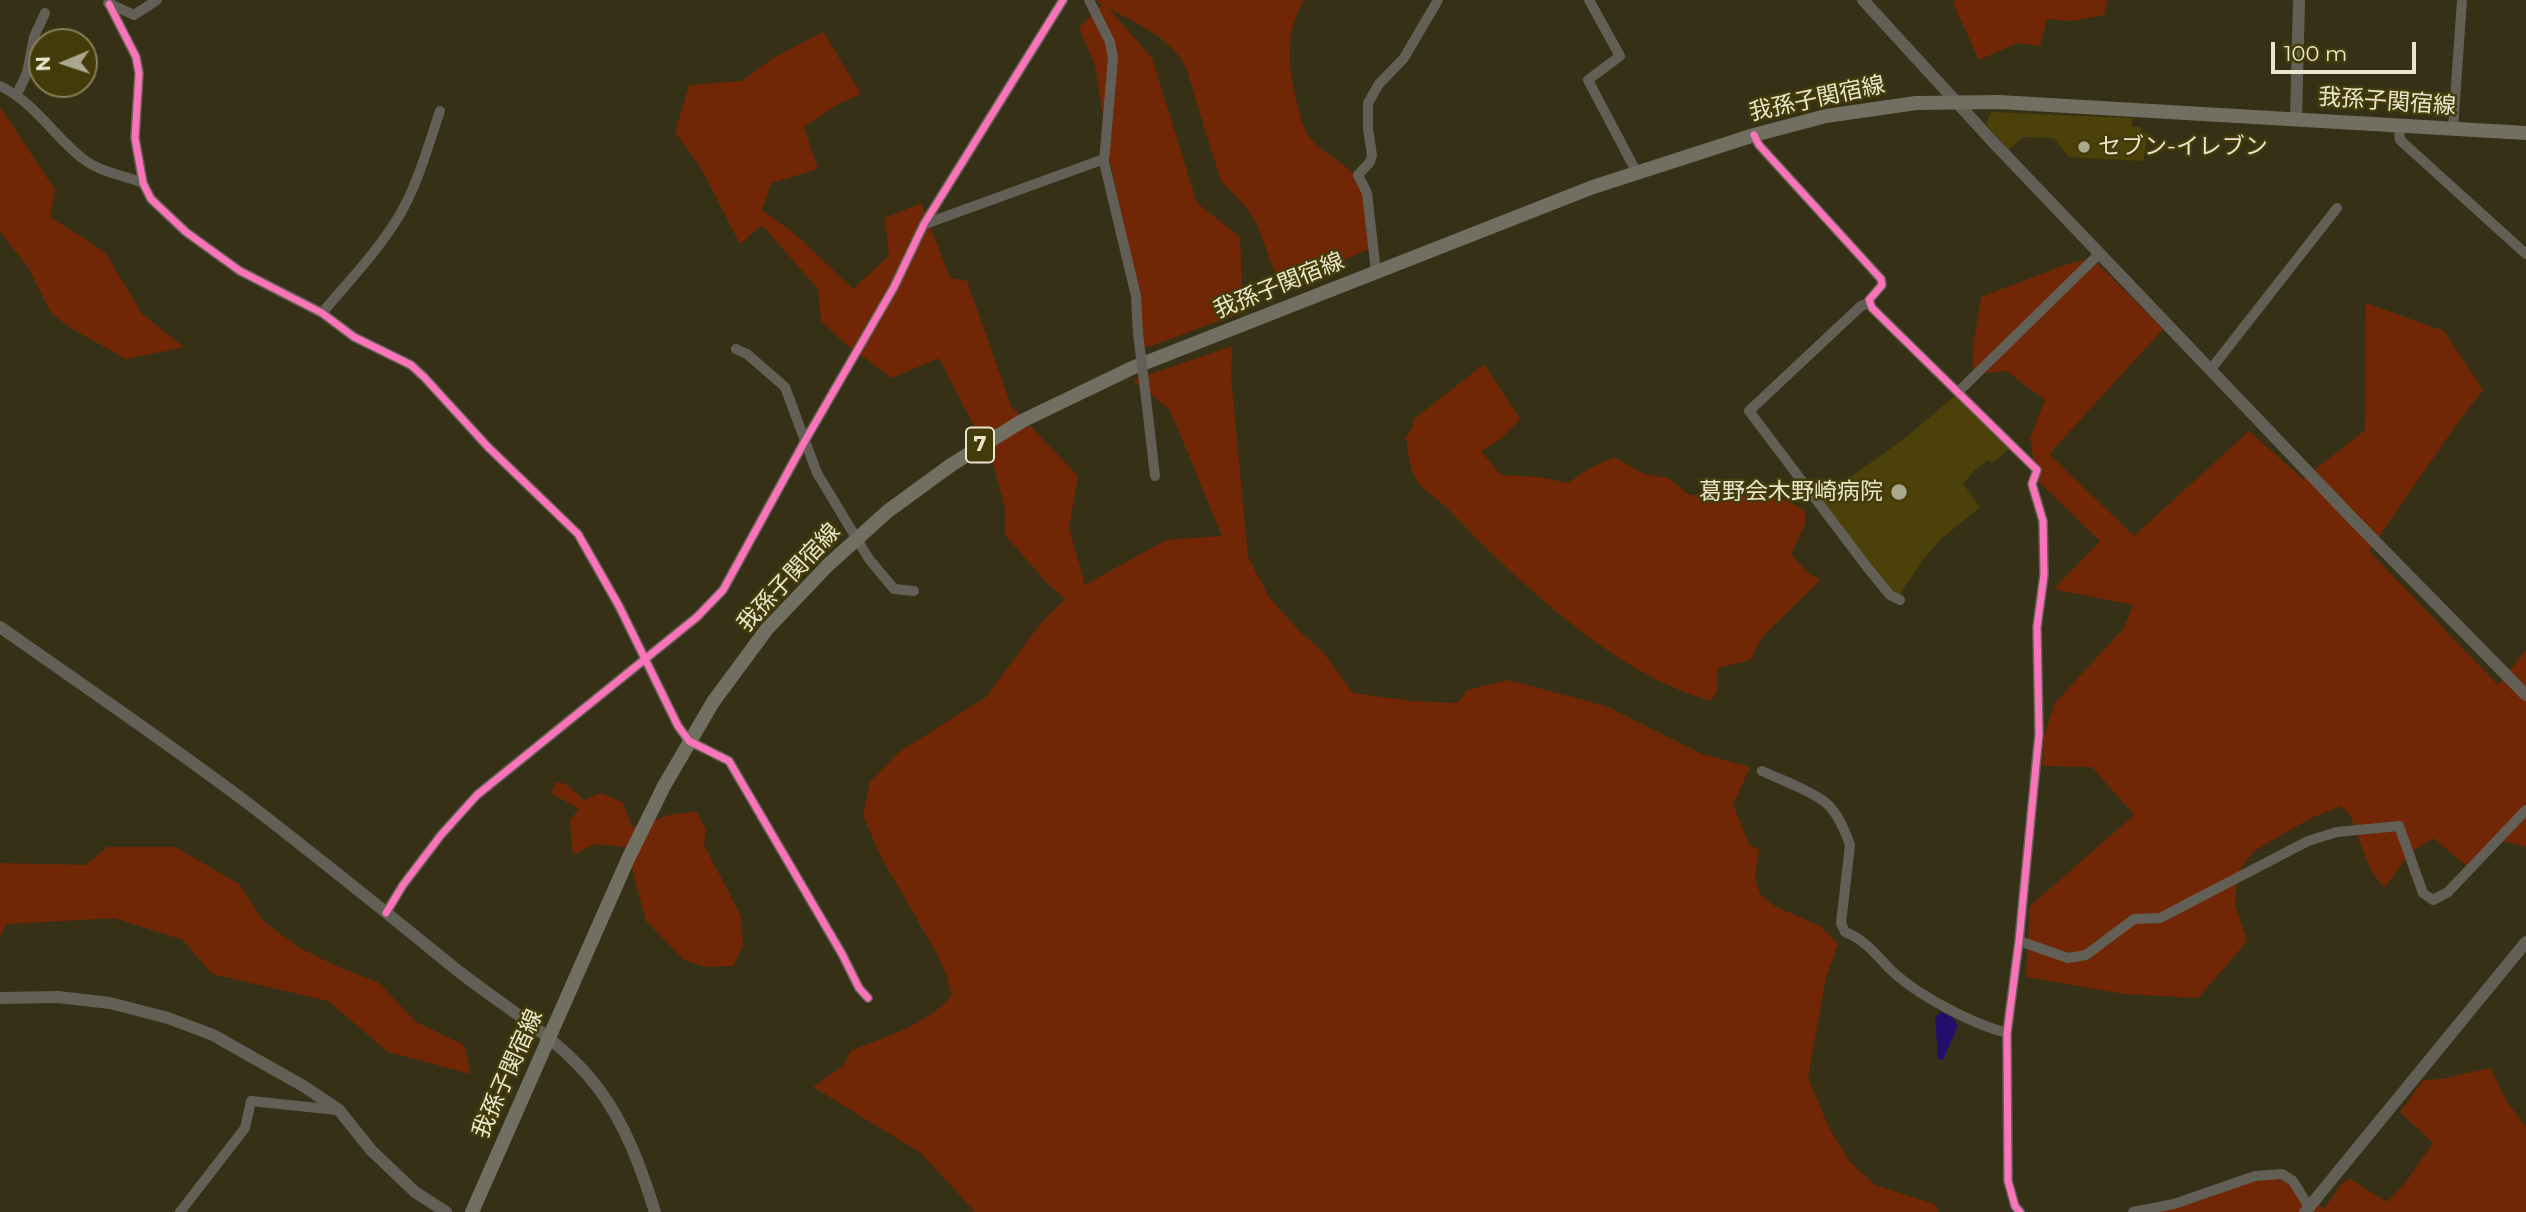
<!DOCTYPE html>
<html>
<head>
<meta charset="utf-8">
<style>
	body { margin:0 }
	#map { position:relative; width:2526px; height:1212px; overflow:hidden; background:#363116; font-family:Montserrat,sans-serif }
	canvas { display:block }
	.north { position:absolute; left:28px; top:28px; width:70px; height:70px; box-sizing:border-box; background:#433b09; border:2px solid #867f57; border-radius:50%; rotate:268deg; font-size:19px; font-weight:700; line-height:28px; text-align:center; color:#eae6cd }
	.north::after { content:''; display:block; margin:auto; width:24px; height:32px; background:#aba78d; clip-path:polygon(50% 0,100% 100%,50% 72%,0 100%) }
	.scale { position:absolute; left:2271px; top:42px; width:145px; height:32px; box-sizing:border-box; border:4px solid #eae6cd; border-top:0; padding-left:9px; font-size:21px; line-height:24px; white-space:nowrap; color:#eae6cd; -webkit-text-stroke:5px #433b09; paint-order:stroke }
</style>
</head>
<body>
<div id="map">
<canvas width="2526" height="1212"></canvas>
<div class="north">N</div>
<div class="scale">100 m</div>
</div>
<script>
const ctx = document.querySelector('canvas').getContext('2d');
ctx.lineJoin = 'round';
function fill(path, color) { ctx.fillStyle = color; ctx.fill(path, 'evenodd'); }
function stroke(path, color, width, dash) { ctx.strokeStyle = color; ctx.lineWidth = width; ctx.lineCap = dash ? 'butt' : 'round'; ctx.setLineDash(dash || []); ctx.stroke(path); }
function drawText(font, color, halo, rows, align = 'center') {
  ctx.font = font + ' Montserrat,"Noto Sans JP",sans-serif'; ctx.lineWidth = 5; ctx.setLineDash([]); ctx.textBaseline = 'middle'; ctx.strokeStyle = halo; ctx.fillStyle = color; for (const [text, x, y, turn = 0] of rows) {
    ctx.save(); ctx.translate(x, y); ctx.rotate((+turn || 0) * Math.PI / 180); ctx.textAlign = isNaN(turn) ? turn : align; if (halo) ctx.strokeText(text, 0, 0); ctx.fillText(text, 0, 0); ctx.restore();
  }
}
fill(new Path2D(`
	M1991 112 2132 118V127H2141V133L2148 134 2143 161 2069 157 2054 138 2023 137 2009 150 1986 124Z
	M1955 396 2009 449 1992 464 1988 460 1974 471 1963 484 1980 507 1940 540 1925 557 1900 594H1896L1818 500 1900 442Z`), '#4c4109');
fill(new Path2D(`
	M1095 0H1304C1284 32 1288 68 1297 103 1300 113 1302 125 1307 134 1321 155 1351 163 1362 186 1367 197 1368 235 1369 249L1280 287 1257 224 1246 207 1221 181 1187 71C1174 38 1137 24 1108 8L1152 58 1197 203 1240 237 1243 312 1143 349 1126 235 1110 161 1095 65 1079 28 1102 5Z
	M1956 0H2108L2104 15 2071 21 2047 19 2040 46 2017 43 1979 60 1953 3Z
	M823 32 861 94 836 105 804 127 818 169 771 183 762 210 795 234 853 289 889 256 885 218 921 203 950 278 967 281 1011 406 1078 476 1069 528 1085 585 1166 540 1222 536 1170 410 1133 380 1232 346 1231 377 1248 557 1269 597 1300 632 1322 651 1353 693 1411 701 1454 703 1459 702 1467 690 1508 680 1606 706 1702 754 1750 767 1733 804 1749 845 1759 849 1755 877 1760 894 1774 906 1820 926 1838 944 1826 977 1808 1077 1828 1126 1850 1162 1875 1185 1934 1204 1939 1212H975L921 1153 813 1087 843 1066 851 1051C885 1036 928 1025 952 995L946 974 937 954 880 855 863 815 870 782 899 752 986 697 1041 623 1065 599 1047 583 1005 535V507L992 461 939 358 892 378 843 342 821 321 818 289 762 225 740 244 701 168 675 132 689 85 742 81 773 58Z
	M0 107 55 190 50 217 105 252 142 314 184 347 126 359 69 327 51 313 28 267 0 232Z
	M2092 258 2163 329 2049 454 2134 536 2249 431 2303 479 2365 430 2366 303 2444 331 2483 390 2456 425 2369 551 2498 685 2526 650V847L2496 839 2469 868 2433 838 2411 852 2384 888 2370 869 2350 815 2341 806 2309 819 2254 851 2238 872 2235 905 2247 941 2198 998 2124 994 2026 977 2030 906 2134 815 2092 767 2042 766 2044 737 2055 703 2124 628 2133 605 2054 589 2100 541 2037 480 2030 438 2045 400 2006 371 1973 374V348L1981 297 2065 265Z
	M1484 364 1520 419 1502 438 1481 451 1501 475 1538 477 1568 483 1588 469 1614 457 1644 474 1668 478 1689 495 1724 493 1756 498 1774 495 1805 510V524L1791 554 1807 572 1820 580 1762 637 1750 660 1718 668 1717 691 1711 701C1616 675 1518 582 1451 512 1442 502 1421 489 1416 479 1409 467 1408 451 1406 437L1412 429 1414 419Z
	M556 782 566 784 584 800 601 793 623 803 632 827 669 815 696 811 706 829 704 845 741 916 743 945 733 966 705 967 684 960 646 921 626 847 594 844 573 855 570 820 579 809 551 793Z
	M107 847H175L239 884 263 921 298 947 336 966 379 983 416 1022 464 1045 471 1074 388 1052 328 1001 212 974 183 940 114 918 7 924 0 936V863L86 865Z
	M2490 1068 2507 1102 2526 1127V1212H2145L2269 1177 2290 1183 2324 1209 2342 1183 2350 1179 2387 1202 2406 1182 2433 1143 2400 1112 2423 1080 2441 1079Z`), '#712705');
fill(new Path2D(`
	M1941 1012 1953 1018 1958 1026 1943 1060 1938 1059 1935 1017Z`), '#240e6d');
stroke(new Path2D(`
	M1089 0 1110 42 1113 58 1104 162 1136 296 1138 334
	M1589 0 1620 56 1588 80 1637 173
	M108 3 134 15 157 0
	M109 4 136 57 139 73 135 138 143 183 151 199 186 232 240 271 322 313 354 337 411 365 424 377 488 447 578 534 619 606 678 726 689 741 729 761 842 954 859 988 868 998
	M0 86C33 101 54 136 82 158 99 172 123 175 143 183
	M17 94 27 73 34 37 45 13
	M2399 127 2400 140 2526 254
	M2453 129 2462 0
	M1754 135 1759 145 1881 279 1882 285 1869 300 1872 308 2037 470 2032 484 2043 521 2044 575 2037 627 2039 734 2019 941 2007 1033 2008 1181 2015 1206 2020 1212
	M925 224 1104 159
	M1376 272 1367 193 1358 175 1370 162 1372 155 1368 129V103L1379 84 1404 58 1438 0
	M1869 303 1861 306 1749 411 1867 567 1890 595 1900 600
	M322 313C348 282 378 251 399 216 418 184 428 146 440 111
	M736 349 747 354 785 387 817 473 869 559 894 589 914 591
	M2211 369 2337 208
	M1958 392 2100 253
	M1146 398 1155 476
	M1762 771C1779 779 1812 791 1826 803 1838 813 1845 831 1850 845L1841 923 1845 932C1866 940 1876 955 1891 970 1917 995 1972 1024 2007 1033
	M386 913 403 885 441 835 477 795 697 617 723 590 806 439 894 287 924 224 1063 0
	M2019 941 2068 958 2086 955 2134 919 2160 918 2308 841 2337 832 2399 826 2423 893 2433 900 2448 892 2526 810
	M180 1212 245 1128 251 1101 337 1110
	M2133 1212 2174 1204 2255 1176 2282 1174 2293 1181 2309 1207`), '#626056', 10);
stroke(new Path2D(`
	M1863 0 1993 142 2350 516 2526 695
	M2296 119 2299 0
	M0 627C85 687 171 745 254 808 321 860 387 913 452 966 501 1006 560 1037 598 1088 626 1125 641 1168 655 1212
	M0 998 58 997 110 1003 168 1018 213 1035 305 1087 339 1110 371 1150 415 1192 446 1212
	M2305 1212 2526 942`), '#626056', 12);
stroke(new Path2D(`
	M472 1212 628 859 664 786 713 702 767 629 828 565 888 511 951 465 1022 421 1132 368 1593 187 1754 135 1826 116 1916 103 1999 102 2526 133`), '#716f62', 14);
stroke(new Path2D(`
	M1138 334 1146 398`), '#626056', 10);
stroke(new Path2D(`
	M109 4 136 57 139 73 135 138 143 183 151 199 186 232 240 271 322 313 354 337 411 365 424 377 488 447 578 534 619 606 678 726 689 741 729 761 842 954 859 988 868 998
	M1754 135 1759 145 1881 279 1882 285 1869 300 1872 308 2037 470 2032 484 2043 521 2044 575 2037 627 2039 734 2019 941 2007 1033 2008 1181 2015 1206 2020 1212
	M386 913 403 885 441 835 477 795 697 617 723 590 806 439 894 287 924 224 1063 0`), '#fb73b8', 7);
for (const [x, y, r, color] of [
	[2084,147,7,"#aba78d"],
	[1899,492,9,"#aba78d"]
]) { const dot = new Path2D(); dot.arc(x, y, r, 0, 2 * Math.PI); ctx.fillStyle = color; ctx.fill(dot); stroke(dot, '#433b09', 2.5); }
for (const [x, y, w] of [
	[980,445,28]
]) { const box = new Path2D(); box.roundRect(x - w / 2, y - 17.5, w, 35, 5); ctx.fillStyle = '#433b09'; ctx.fill(box); stroke(box, '#eae6cd', 2); }
drawText('bold 21px', '#eae6cd', null, [
	["7",980,445]
]);
drawText('23px', '#eae6cd', '#433b09', [
	["我孫子関宿線",1817,99,-12],
	["我孫子関宿線",2387,102,4],
	["我孫子関宿線",1279,286,-22],
	["我孫子関宿線",789,578,-47],
	["我孫子関宿線",508,1074,-66]
]);
drawText('23px', '#eae6cd', '#433b09', [
	["セブン-イレブン",2098,147],
	["葛野会木野崎病院",1883,492,"right"]
], 'left');
</script>
</body>
</html>
